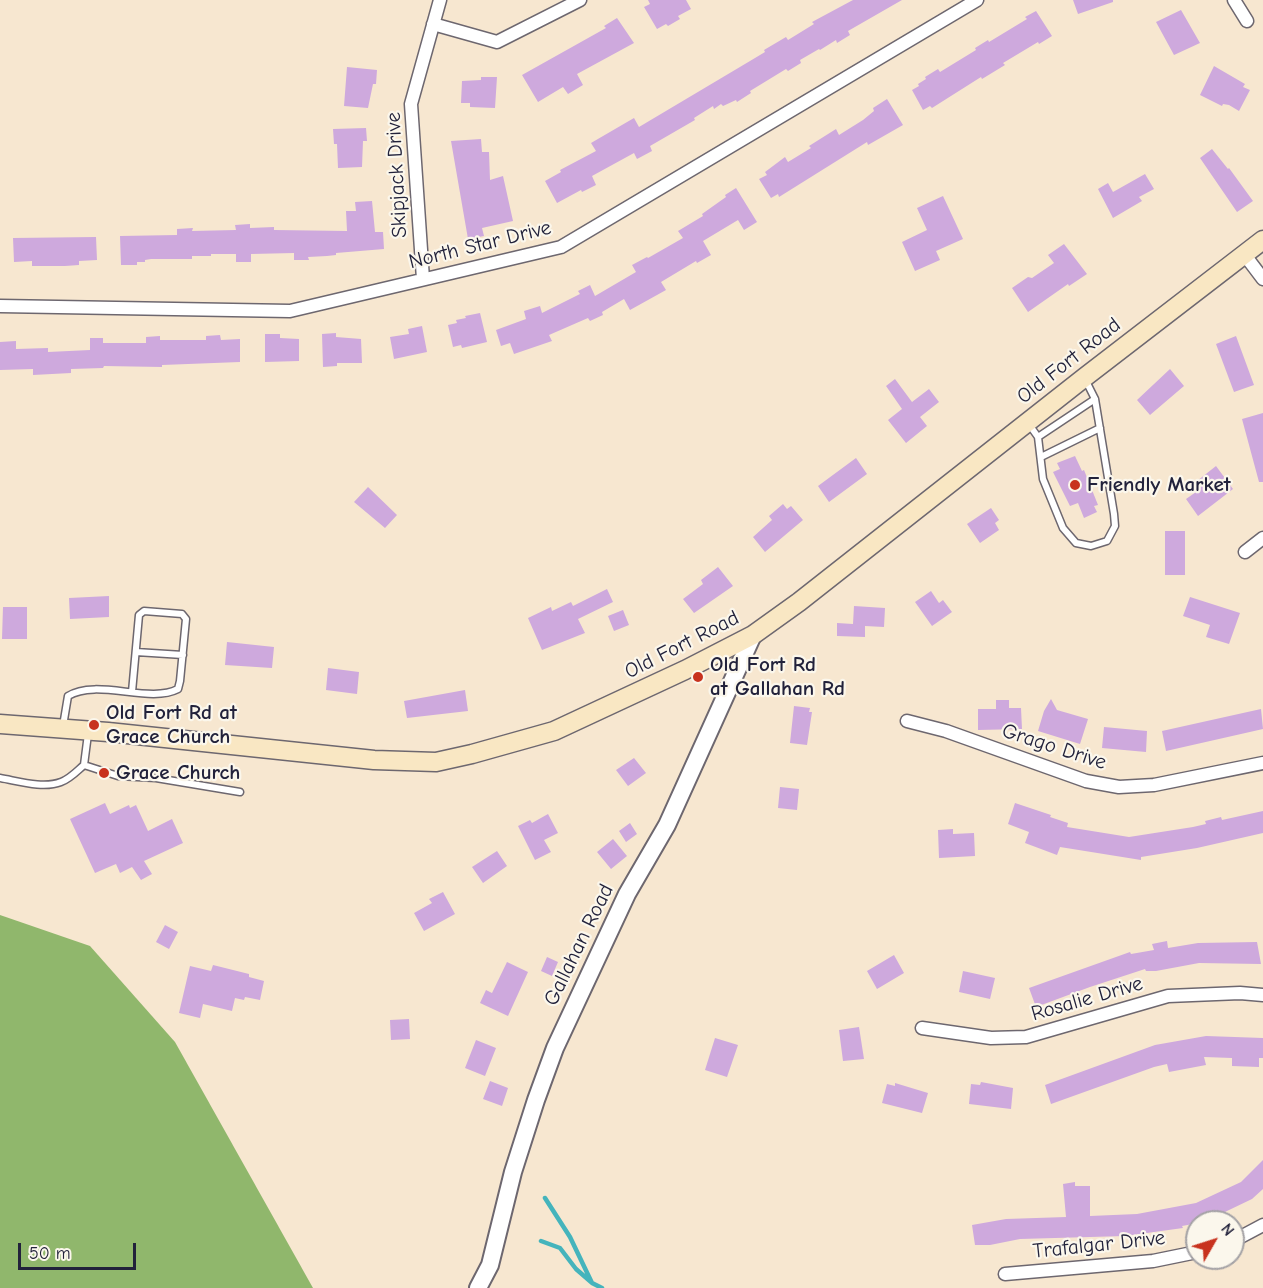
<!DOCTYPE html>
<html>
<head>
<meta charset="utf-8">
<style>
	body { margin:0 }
	#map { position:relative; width:1263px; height:1288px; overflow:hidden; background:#f7e7d0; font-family:"Comic Neue",sans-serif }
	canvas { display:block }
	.north { position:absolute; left:1185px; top:1210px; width:60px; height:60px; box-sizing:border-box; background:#fbf7ec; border:2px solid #a4a2a5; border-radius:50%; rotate:51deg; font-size:16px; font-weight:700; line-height:24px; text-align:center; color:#22223b }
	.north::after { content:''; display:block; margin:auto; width:21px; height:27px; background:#c8321e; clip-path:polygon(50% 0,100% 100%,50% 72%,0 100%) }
	.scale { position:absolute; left:18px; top:1243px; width:118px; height:27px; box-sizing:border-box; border:3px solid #22223b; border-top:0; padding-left:8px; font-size:18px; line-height:21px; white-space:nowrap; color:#22223b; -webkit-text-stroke:4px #fbf7ec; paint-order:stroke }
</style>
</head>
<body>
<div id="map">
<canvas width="1263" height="1288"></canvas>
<div class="north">N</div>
<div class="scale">50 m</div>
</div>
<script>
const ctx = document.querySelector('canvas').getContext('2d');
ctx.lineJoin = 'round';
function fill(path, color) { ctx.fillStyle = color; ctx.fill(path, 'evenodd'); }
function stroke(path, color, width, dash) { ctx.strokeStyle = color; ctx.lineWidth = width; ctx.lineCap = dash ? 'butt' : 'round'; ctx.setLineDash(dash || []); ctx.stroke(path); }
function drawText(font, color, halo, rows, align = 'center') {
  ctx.font = font + ' "Comic Neue",sans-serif'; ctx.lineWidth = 4.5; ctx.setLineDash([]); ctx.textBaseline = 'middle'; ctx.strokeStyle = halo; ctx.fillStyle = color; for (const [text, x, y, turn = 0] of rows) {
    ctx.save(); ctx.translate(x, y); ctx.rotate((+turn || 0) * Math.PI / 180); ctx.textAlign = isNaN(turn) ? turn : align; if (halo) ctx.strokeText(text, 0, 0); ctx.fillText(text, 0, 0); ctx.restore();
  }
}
fill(new Path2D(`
	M0 915 90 946 175 1042 313 1288H0Z`), '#90b76c');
stroke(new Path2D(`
	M545 1198 570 1237 592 1283 602 1288
	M541 1241 560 1248 576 1269 591 1282`), '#45b4bc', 4.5);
fill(new Path2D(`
	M648 0H686L691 9 678 16 680 19 668 26 666 24 657 29 644 7 650 4Z
	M853 0H902L848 31 850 35 837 43 836 40 820 50 819 49 800 60 801 63 788 71 786 69 750 91 751 93 737 102 736 100 723 106 721 104 714 109 713 106 694 118 695 120 650 146 652 151 637 159 634 153 592 176 596 185 582 192 581 190 557 203 545 181 561 172 560 170 596 151 591 143 634 118 639 127 750 61 765 52 764 50 786 37 788 40 814 24 812 22Z
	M1073 0H1113V2L1078 14Z
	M1181 10 1200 43 1174 55 1156 22Z
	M1036 11 1052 36 1039 44 1038 42 1003 63 1005 65 982 79 981 77 932 108 930 106 923 110 912 90 919 86 918 84 926 79 925 77 938 69 940 72 976 50 975 48 988 40 989 42 1027 19 1025 17Z
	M617 18 634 43 577 74 583 85 568 94 563 87 538 102 522 75 606 28 604 26Z
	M1214 66 1245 84 1243 87 1250 90 1239 111 1229 105 1223 104 1222 106 1200 95Z
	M347 67 377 70 376 84H373L368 108 344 106Z
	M481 77H497L495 108 470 107V103H461L462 81 481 80Z
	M887 99 903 125 868 145 867 142 779 197 778 194 771 198 759 179 767 175 765 172 785 157 788 162 811 148 809 146 836 129 839 135 863 120 874 111 873 108Z
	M366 128 367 141H363L362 167 338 168 337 144H334L333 129Z
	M481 139 482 152H489L490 180 503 176 513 221 482 228 484 236 468 239 451 141Z
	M1212 149 1228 169 1229 168 1253 201 1237 212 1200 158Z
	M1145 174 1154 189 1139 197 1142 201 1113 218 1098 189 1108 183 1113 192Z
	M736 188 757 222 744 230 738 220 703 241 711 255 697 263 696 261 661 282 666 290 630 310 624 299 602 312 603 315 590 321 588 318 549 335 552 341 514 354 510 343 501 346 496 330 526 319 524 311 540 306 542 313 580 294 578 291 590 285 595 296 636 272 632 265 647 257 648 258 683 238 678 231 703 216 702 214 726 197 725 195Z
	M943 196 963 239 936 251 940 260 915 271 902 242 927 230 917 208Z
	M372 201 375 232H383L384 249 336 253V255L327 256 308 257 309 260H294V253L251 254V262H236V254H211V256H192V259H151L145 260V262H137V265H121L120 236 177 235V229L193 228 192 231 236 230 235 225 250 224V228L274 227V230L347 231 346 211H356L355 202Z
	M96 237 97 260 79 261V265L65 266H32V261L14 262 13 238Z
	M1064 244 1087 274 1069 286 1068 284 1028 312 1012 288 1028 277 1032 278 1054 263 1048 255Z
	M480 313 487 342 462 348 461 345 453 347 448 325 457 323 456 320 466 318 465 316Z
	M422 326 427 352 394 359 390 337 409 334 408 329Z
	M336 333V337L361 339 362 363H337V366L323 367 322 334Z
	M265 334H280V338L299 339V361L265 362Z
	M220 335 221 340 240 339V362L162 365V367L104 366 103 368 71 369V373L33 375V369L0 370V342L16 341V349L48 348V352L90 350V338H103V343H146V337L160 336V340H206V336Z
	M1236 336 1254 385 1234 392 1216 344Z
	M1170 369 1184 386 1150 415 1137 400Z
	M895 379 912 402 929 389 939 402 920 417 927 426 906 443 888 420 902 409 886 386Z
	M1263 413V482H1259L1242 419Z
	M1075 456 1082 471 1084 470 1098 505 1094 506 1097 512 1084 518 1078 503 1070 506 1053 472 1060 469 1057 463Z
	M856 458 867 474 829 502 818 486Z
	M1216 466 1233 489 1198 516 1186 499 1196 492 1197 481Z
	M368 487 397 515 385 528 354 502Z
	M783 504 787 509 791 506 803 520 765 552 753 537 772 520 769 516Z
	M991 508 999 520 995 523 999 530 980 543 967 524Z
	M1165 531H1185V575H1165Z
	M718 567 733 586 694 613 683 599 703 584 701 580Z
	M607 589 613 602 578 619 585 633 542 650 528 618 551 607 552 611 571 602 573 606Z
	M931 591 939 603 943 600 952 612 932 626 915 602Z
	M109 596V617L70 619 69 598Z
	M1190 597 1240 613 1229 644 1206 637 1210 625 1183 616Z
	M854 606 885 608 884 627 865 626V637L837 636V623L853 624Z
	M3 607H27V639H2Z
	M623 610 629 625 614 631 608 616Z
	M227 642 274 647 272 668 225 665Z
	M328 668 359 672 357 694 326 690Z
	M465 690 468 711 407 718 404 701Z
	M1051 699 1057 710 1088 719 1080 744 1038 731 1044 711Z
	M996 700H1009V708H1021L1022 729 978 730V709H996Z
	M794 706 810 708 809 712H812L807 745 790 743Z
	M1261 709 1263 729 1166 751 1162 731Z
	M1104 727 1147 731 1146 752 1102 748Z
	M634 758 646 773 628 786 616 770Z
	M780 787 799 789 797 810 778 808Z
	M105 803 110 814 129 805 130 808 136 805 148 831 172 819 183 843 144 861 152 874 141 880 132 867 120 873 116 864 95 873 70 819Z
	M1015 803 1051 815 1050 817 1068 823 1067 827 1129 837 1193 827 1206 824 1205 821 1221 817 1222 820 1263 811V833L1197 848 1141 857V860L1060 847 1057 855 1025 843 1029 832 1008 824Z
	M548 814 558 833 544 840 551 852 535 860 518 826 530 820 532 823Z
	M630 823 637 834 626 842 619 831Z
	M953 829V834L974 833 975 856 939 858 938 830Z
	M613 839 627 856 611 869 597 852Z
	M497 851 507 866 483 883 472 867Z
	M443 892 455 914 424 931 414 913 432 903 429 899Z
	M165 925 178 932 169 949 156 942Z
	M1167 941 1168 948 1198 943 1257 942 1261 964 1199 963 1156 971H1146L1145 969 1090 987 1036 1007 1029 988 1130 952 1131 954 1154 950 1152 944Z
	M894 955 904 973 877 989 867 971Z
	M547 957 558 962 552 976 541 971Z
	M507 962 528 972 508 1016 480 1003 486 990 492 993Z
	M213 965 249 974V977L264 981 260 1000 245 997 244 1000 235 998 232 1011 203 1004 200 1018 179 1013 190 966 211 971Z
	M963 971 995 978 990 999 959 992Z
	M409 1019 410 1039 391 1040 390 1020Z
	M859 1027 864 1059 843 1061 839 1030Z
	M1206 1036 1263 1038V1058H1259V1067L1232 1066V1058L1204 1057 1206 1065 1169 1072 1167 1064 1154 1067 1051 1104 1045 1085 1155 1045Z
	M715 1038 738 1045 727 1077 705 1070Z
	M476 1040 496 1048 485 1076 465 1068Z
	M490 1081 508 1088 502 1106 483 1099Z
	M981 1082 1013 1088 1011 1109 969 1104 971 1084 980 1085Z
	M895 1083 928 1093 922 1113 882 1103 887 1084 895 1086Z
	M1263 1160V1189L1252 1199 1204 1222 1182 1226 1183 1228 1125 1236 1020 1239 990 1245H975L972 1225 1006 1219 1066 1217 1063 1184 1075 1182V1186H1090V1216L1137 1214 1196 1203 1241 1182Z`), '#cea9dd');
const service = new Path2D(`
	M1028 423 1038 437 1043 479 1063 528 1076 543 1091 546 1107 541 1115 526 1114 514 1095 399 1085 379
	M1038 437 1095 399
	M1041 457 1100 428
	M136 652 183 655
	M63 726 68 696C97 678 149 704 178 689L180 681 186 619 182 614 144 611 139 615 132 692
	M88 734 84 765 118 776 156 778 240 792
	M0 778C18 781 43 789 61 782 70 779 77 771 84 765`);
const minor = new Path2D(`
	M1234 0 1247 21
	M433 24 497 42 580 0
	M1244 254 1263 279
	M423 279 411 104 440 0
	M0 306 290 311 561 247 977 0
	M1245 552 1263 538
	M907 721 946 731 1086 781 1119 787 1154 785 1263 763
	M922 1028 991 1038 1026 1037 1168 996 1240 993 1263 995
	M1233 1241 1263 1225
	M1005 1274 1153 1261 1197 1252`);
const tertiary = new Path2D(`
	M478 1288 490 1265 513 1172 536 1100 555 1048 627 894 667 825 753 635`);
const secondary = new Path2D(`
	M0 724 108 732 374 760 436 762 472 754 554 731 685 670 753 635 799 602 1085 377 1263 240`);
stroke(service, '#6d676f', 9);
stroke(minor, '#6d676f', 15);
stroke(tertiary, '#6d676f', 20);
stroke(secondary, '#6d676f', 21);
stroke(service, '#fff', 6);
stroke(minor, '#fff', 12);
stroke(tertiary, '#fff', 16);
stroke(secondary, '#f9e7c3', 18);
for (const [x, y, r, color] of [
	[1075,485,6,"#c8321e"],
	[698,677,6,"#c8321e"],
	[94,725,6,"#c8321e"],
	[104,773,6,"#c8321e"]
]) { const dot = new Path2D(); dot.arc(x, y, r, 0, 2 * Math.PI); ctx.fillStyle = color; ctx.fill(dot); stroke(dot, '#fbf7ec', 2); }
drawText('21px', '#22223b', '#fbf7ec', [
	["Skipjack Drive",397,175,-93],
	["North Star Drive",480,245,-14],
	["Old Fort Road",1069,361,-38],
	["Old Fort Road",682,645,-27],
	["Grago Drive",1054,747,18],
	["Gallahan Road",579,945,-64],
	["Rosalie Drive",1087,999,-16],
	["Trafalgar Drive",1099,1245,-6]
]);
drawText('bold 21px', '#22223b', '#fbf7ec', [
	["Friendly Market",1087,485],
	["Old Fort Rd",710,665],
	["at Gallahan Rd",710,689],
	["Old Fort Rd at",106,713],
	["Grace Church",106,737],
	["Grace Church",116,773]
], 'left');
</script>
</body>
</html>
